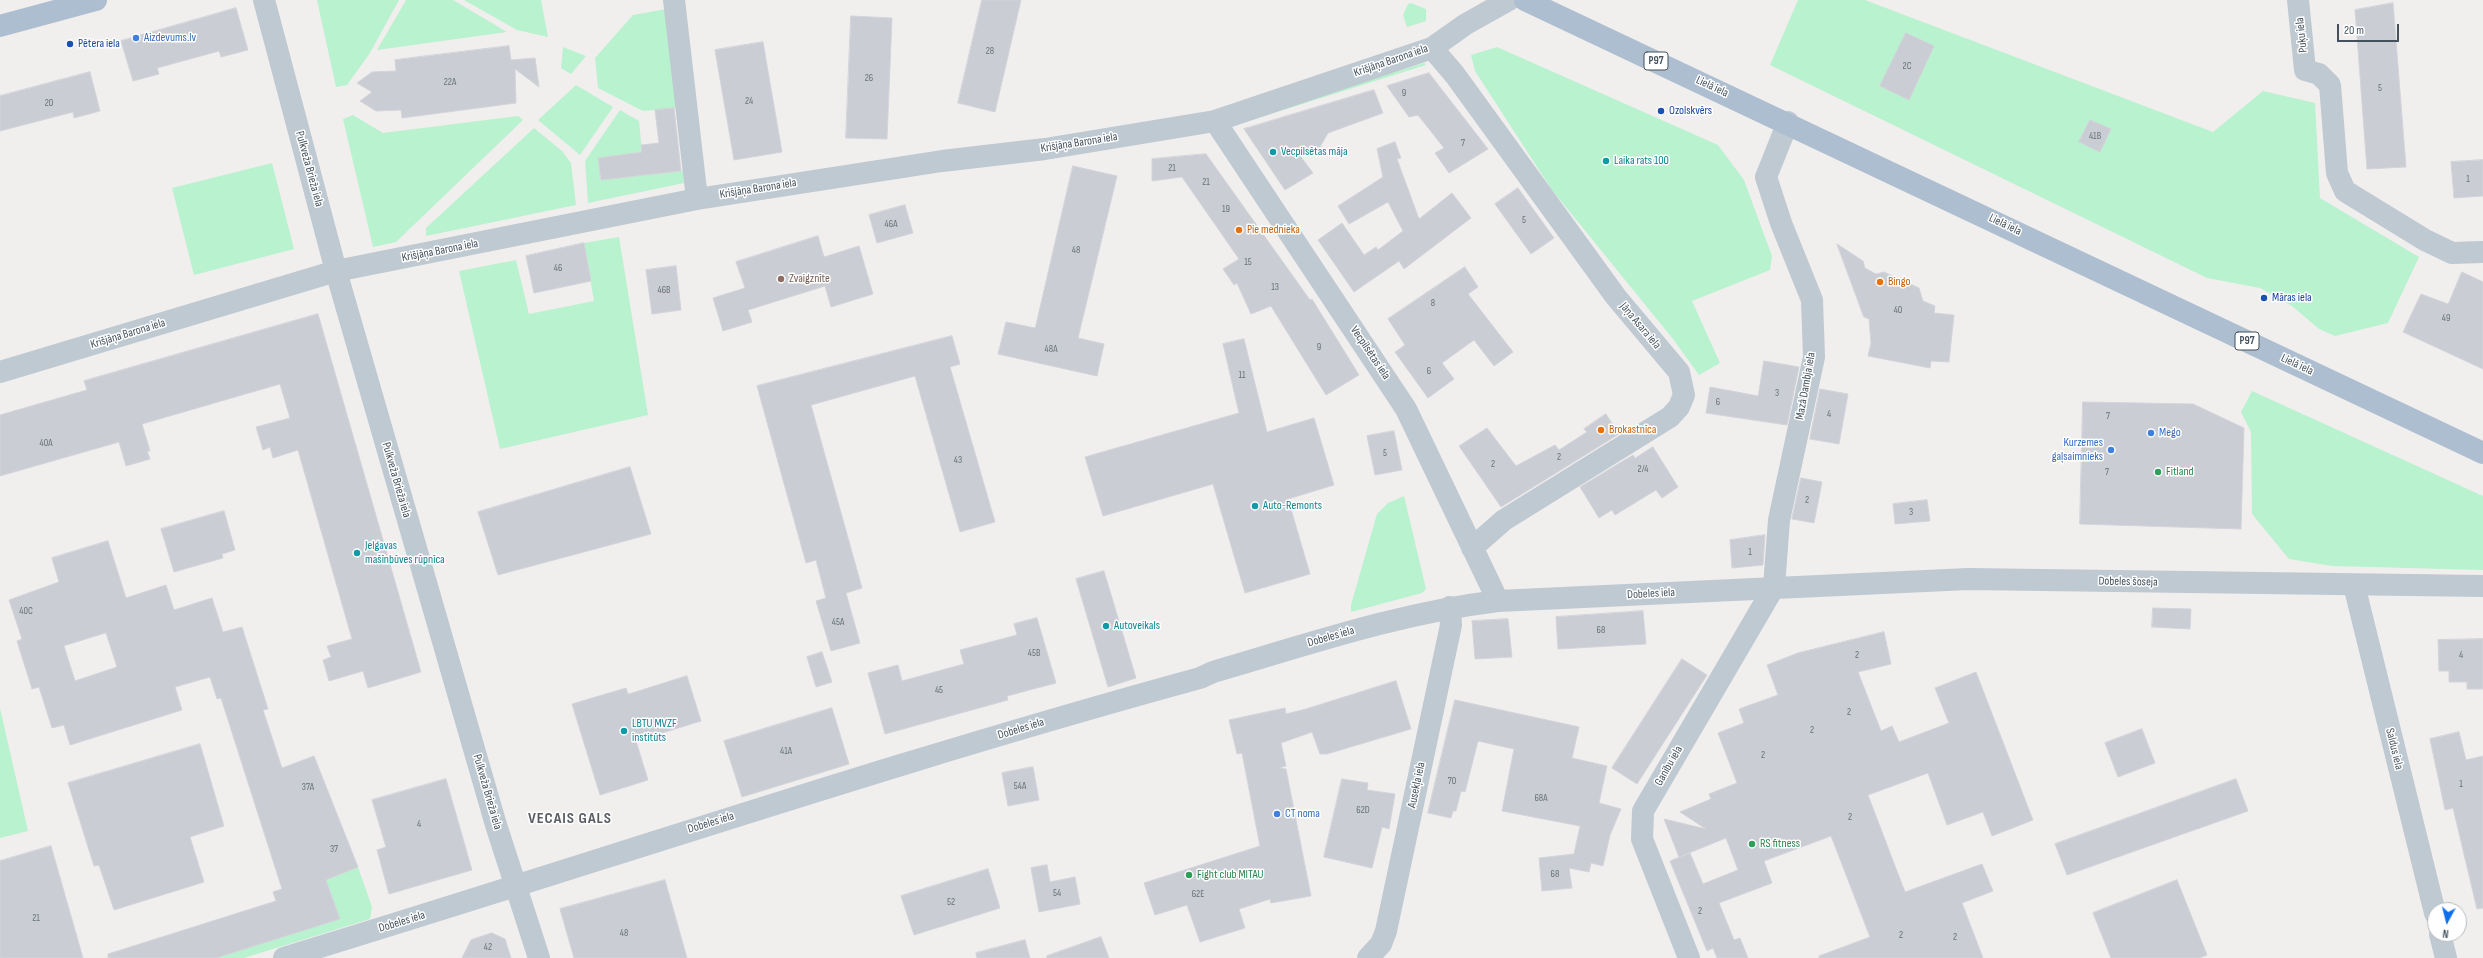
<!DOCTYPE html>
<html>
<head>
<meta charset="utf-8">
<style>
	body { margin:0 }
	#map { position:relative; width:2483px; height:958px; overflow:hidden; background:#f1eeee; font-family:"Sofia Sans Condensed",sans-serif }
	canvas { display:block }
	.north { position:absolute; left:2427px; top:902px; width:40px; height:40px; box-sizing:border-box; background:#fff; border:1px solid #b5babe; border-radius:50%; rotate:187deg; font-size:11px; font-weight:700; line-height:16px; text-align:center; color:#45525d }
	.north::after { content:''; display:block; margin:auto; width:14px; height:18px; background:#0d6feb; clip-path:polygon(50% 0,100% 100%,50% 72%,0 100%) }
	.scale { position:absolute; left:2337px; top:24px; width:62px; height:18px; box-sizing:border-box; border:2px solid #45525d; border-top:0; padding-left:5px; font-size:12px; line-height:14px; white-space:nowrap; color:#45525d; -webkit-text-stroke:3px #fff; paint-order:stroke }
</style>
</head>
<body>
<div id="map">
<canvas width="2483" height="958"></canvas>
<div class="north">N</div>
<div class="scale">20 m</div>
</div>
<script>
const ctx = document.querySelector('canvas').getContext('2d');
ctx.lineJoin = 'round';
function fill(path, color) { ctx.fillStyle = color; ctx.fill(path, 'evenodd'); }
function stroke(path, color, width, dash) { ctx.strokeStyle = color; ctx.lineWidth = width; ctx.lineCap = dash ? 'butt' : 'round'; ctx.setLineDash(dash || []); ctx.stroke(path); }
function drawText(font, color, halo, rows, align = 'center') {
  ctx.font = font + ' "Sofia Sans Condensed",sans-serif'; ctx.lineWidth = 3; ctx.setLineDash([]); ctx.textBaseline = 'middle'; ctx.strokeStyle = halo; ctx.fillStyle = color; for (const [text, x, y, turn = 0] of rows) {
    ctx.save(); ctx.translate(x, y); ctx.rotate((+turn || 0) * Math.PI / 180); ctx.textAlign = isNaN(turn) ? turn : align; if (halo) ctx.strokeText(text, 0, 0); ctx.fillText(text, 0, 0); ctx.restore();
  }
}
fill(new Path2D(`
	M317 0H399L370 53 347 85 336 87Z
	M406 0H453L507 32 377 50Z
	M464 0H541L548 37 517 30Z
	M1798 0H1865L2213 132 2263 91 2315 103 2320 198 2419 257 2388 323 2335 336 2319 329 2292 306 2260 288 2207 278 1770 65Z
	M1411 3 1426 9V21L1407 27 1403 15 1408 4Z
	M666 9 676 108 643 111 598 88 595 58 633 15Z
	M563 47 586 56 571 74 561 68Z
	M1497 47 1718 145 1744 180 1772 256 1770 270 1692 301 1720 363 1699 375 1673 339 1552 190 1475 71 1471 55Z
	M1424 63 1426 65 1242 123 1241 120Z
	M576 85 613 107 580 155 538 120Z
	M620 110 639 121 642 152 598 158 601 180 683 171 684 183 588 203 585 161Z
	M353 115 383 133 518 116 523 120 396 242 373 247 343 119Z
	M534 128 562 151 571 163 576 205 426 236V228Z
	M272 163 294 249 194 275 172 188Z
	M619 237 648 415 500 449 459 271 516 260 529 314 594 301 584 243Z
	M2252 391 2483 496V570L2332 566 2289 559 2252 514 2251 432 2241 412Z
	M1404 496 1426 589 1422 593 1351 612V605L1377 514 1388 503Z
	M0 708 28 831 0 838Z
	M358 867 372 907 370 919 244 958H216L340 919 326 880Z`), '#b9f2cf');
const building = new Path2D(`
	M982 0H1021L995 112 958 103Z
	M2393 3 2406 167 2367 169 2355 10Z
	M236 8 248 50 221 57 219 51 157 68 159 74 133 81 121 41Z
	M851 16 892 18 887 139 846 138Z
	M1906 33 1934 46 1909 100 1880 86Z
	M763 42 782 152 734 160 715 50Z
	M509 46 511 60 535 58 539 87 515 69 516 103 402 118 401 110 376 111 360 101 372 92 357 83 372 72 396 71 395 60Z
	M90 72 100 111 74 118 73 112 0 131V96Z
	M1429 73 1488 149 1449 173 1435 153 1444 148 1418 115 1409 117 1387 86Z
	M1374 90 1383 113 1328 133 1320 147 1298 153 1313 173 1285 190 1244 129Z
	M674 108 681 171 601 180 598 158 642 152 641 145 659 143 655 110Z
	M2090 120 2111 129 2100 152 2079 142Z
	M1395 142 1401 158 1397 159 1419 219 1452 193 1471 218 1404 269 1399 261 1354 292 1318 240 1342 223 1364 255 1376 247 1378 250 1403 231 1388 202 1349 224 1338 206 1383 177 1377 149Z
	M1206 154 1310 300 1312 299 1359 375 1326 395 1271 306 1251 314 1237 283 1234 285 1223 269 1239 259 1182 177 1152 181V159Z
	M2483 160V196L2454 198 2451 162Z
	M1073 166 1117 176 1078 338 1104 344 1097 376 998 354 1006 322 1035 328Z
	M1518 188 1554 238 1531 254 1495 204Z
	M905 205 913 233 877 243 869 215Z
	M818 236 824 257 859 246 873 294 831 307 825 286 748 310 752 322 723 331 713 298 745 288 736 262Z
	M584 243 591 281 534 293 526 256Z
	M1837 244 1863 261 1865 268 1876 274 1884 272 1919 288 1923 301 1935 306 1934 313 1954 315 1949 362 1931 361 1930 368 1868 356 1871 343 1869 319 1864 317Z
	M676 266 681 310 652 314 646 270Z
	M1465 267 1478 287 1468 294 1513 352 1494 366 1474 340 1442 363 1454 379 1428 398 1395 352 1405 345 1388 319Z
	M2462 272 2483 282V369L2403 332 2421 294 2448 304Z
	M318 314 421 672 368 688 363 671 329 681 323 660 331 657 327 646 352 639 298 450 273 458 270 447 263 450 256 427 290 418 280 384 142 424 150 451H147L150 459 126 466 119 442 0 476V415L87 390 84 381Z
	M952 336 960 364 950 367 995 522 960 532 915 376 811 405 862 588 846 593 860 643 831 651 816 601 826 598 816 560 806 563 757 386Z
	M1244 339 1267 432 1314 418 1334 485 1288 499 1310 574 1245 593 1213 484 1103 516 1085 457 1239 413 1223 344Z
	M1764 361 1799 367 1787 425 1706 413 1710 387 1758 396Z
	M1820 389 1848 394 1839 444 1810 439Z
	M2083 402 2193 404 2244 428 2241 529 2080 524Z
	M1606 414 1619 434 1501 507 1459 446 1487 428 1516 466 1555 445 1559 450 1587 432 1584 429Z
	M1394 431 1402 470 1375 475 1367 436Z
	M1653 447 1678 487 1662 498 1656 490 1615 515 1612 510 1599 518 1580 487 1633 455 1635 458Z
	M630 467 651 534 498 575 478 512Z
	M1801 478 1822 482 1814 523 1792 519Z
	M1927 500 1930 521 1895 524 1893 504Z
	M224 511 235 550 222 554 223 558 174 572 161 529Z
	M1765 535 1763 565 1732 568 1730 540Z
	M108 541 126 598 166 585 174 610 212 598 223 632 242 627 268 709 263 710 282 768 314 756 358 867 326 880 340 919 216 958H108V954L276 901 273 892 282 889 221 698 217 699 210 677 175 687 182 710 70 745 64 725 52 728 39 687 32 689 17 641 22 639 9 600 59 582 52 558ZM106 633 117 667 75 681 64 646Z
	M1104 571 1136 678 1108 687 1076 579Z
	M2153 608 2191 609 2190 629 2152 627Z
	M1643 611 1646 644 1558 649 1556 617Z
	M1037 618 1056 683 1007 696 1008 700 885 734 868 673 898 665 902 681 964 664 960 650 1017 635 1014 624Z
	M1508 619 1512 657 1475 659 1472 621Z
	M1884 632 1891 664 1858 672 1881 731 1892 726 1899 742 1949 723 1935 688 1976 672 2033 820 1992 836 1983 812 1947 825 1928 773 1868 795 1905 892 1982 864 1993 891 1962 903 1983 958H1819V956L1870 937 1831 836 1764 861 1772 883 1719 903 1734 940 1740 938 1748 958H1717L1713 948 1707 951 1670 861 1690 853 1703 884 1738 870 1726 838 1679 857 1664 819 1706 829 1680 812 1711 799 1709 794 1737 783 1718 733 1744 723 1739 709 1778 695 1767 665 1798 653Z
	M2483 639V689H2467V682H2449V671H2439L2438 640Z
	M822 652 832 682 816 687 807 657Z
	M1682 659 1707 675 1637 784 1612 768Z
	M687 676 701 721 636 741 648 780 600 795 572 704 626 688 628 694Z
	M1396 681 1411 729 1327 754H1320L1312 732 1281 743 1286 766 1279 768 1286 769 1311 896 1271 903 1270 899 1239 909 1245 928 1200 942 1187 905 1155 915 1144 883 1260 846 1242 753 1237 754 1229 720 1285 708 1286 714 1306 709Z
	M1455 700 1579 727 1572 758 1607 766 1599 803 1621 809 1610 835 1603 866 1591 863 1589 872 1569 868 1572 888 1542 891 1539 858 1574 854 1580 826 1502 811 1514 749 1478 741 1465 792 1461 791 1456 811H1453L1451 818 1428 813Z
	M832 708 849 764 742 797 724 741Z
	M2142 729 2155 763 2118 777 2105 743Z
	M2459 732 2466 760 2483 756V908L2477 909 2453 808 2445 810 2430 739Z
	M200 744 224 826 190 837 204 882 114 910 99 865 94 866 68 783Z
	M1033 767 1039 800 1008 806 1002 773Z
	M446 779 472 870 389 894 377 850 386 847 372 800Z
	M1342 779 1368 783 1367 790 1395 794 1389 829 1382 827 1372 868 1324 857Z
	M2236 779 2248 811 2067 875 2055 844Z
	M51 846 83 958H0V861Z
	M1047 865 1050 882 1075 877 1080 904 1039 912 1031 868Z
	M988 869 1000 908 914 935 901 896Z
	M665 880 687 958H574L560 909Z
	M2177 880 2207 955 2199 958H2111L2093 913Z
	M492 933 505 939 511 958H462L471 940Z
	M1101 937 1109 958H1047V956Z
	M1025 940 1030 958H977L976 953Z`);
fill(building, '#cacdd3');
stroke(building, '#d2d4da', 1);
stroke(new Path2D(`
	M674 0 697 199
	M2298 0 2305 70 2319 74 2330 85 2337 173 2345 191 2425 240 2452 253 2483 252
	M1432 48 1455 75 1616 297 1679 372 1684 395 1679 407 1670 417 1504 520 1472 548
	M1215 121 1406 409 1498 601
	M0 372 336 271 697 199 942 161 1045 149 1215 121 1432 48 1466 24 1509 0
	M2354 585 2435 913
	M2440 934 2446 958
	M1368 958 1381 944 1386 931 1451 625 1450 607
	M1689 958 1642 839 1643 811 1774 587 1779 520 1814 357 1812 300 1781 223 1766 177 1788 122`), '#bec9d1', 22);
stroke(new Path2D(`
	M264 0 336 271 496 825 539 958
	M284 958C590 865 892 762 1200 678L1213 672C1309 644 1399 613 1498 601L1968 579 2483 586`), '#bec9d1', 22);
stroke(new Path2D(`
	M1525 0 2483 453
	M0 26 96 0`), '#acbecf', 22);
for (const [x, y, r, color] of [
	[136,38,4,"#3f7fe0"],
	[70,44,4,"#1a4fb4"],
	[1661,111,4,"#1a4fb4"],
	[1273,152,4,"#0f9aa8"],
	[1606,161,4,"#0f9aa8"],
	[1239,230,4,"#e8710a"],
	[781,279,4,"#8d6e63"],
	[1880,282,4,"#e8710a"],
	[2264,298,4,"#1a4fb4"],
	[1601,430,4,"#e8710a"],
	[2151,433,4,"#3f7fe0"],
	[2111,450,4,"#3f7fe0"],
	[2158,472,4,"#2e9e5b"],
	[1255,506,4,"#0f9aa8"],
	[357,553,4,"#0f9aa8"],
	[1106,626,4,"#0f9aa8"],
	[624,731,4,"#0f9aa8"],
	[1277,814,4,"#3f7fe0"],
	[1752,844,4,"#2e9e5b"],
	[1189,875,4,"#2e9e5b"]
]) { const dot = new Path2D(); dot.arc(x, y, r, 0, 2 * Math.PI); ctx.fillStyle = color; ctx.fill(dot); stroke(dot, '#fff', 1.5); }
drawText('10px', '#66717a', null, [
	["28",990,51],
	["2C",1907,66],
	["26",869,78],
	["22A",450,82],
	["5",2380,88],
	["9",1404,93],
	["24",749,101],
	["20",49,103],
	["41B",2095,136],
	["7",1463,143],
	["21",1172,168],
	["1",2468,179],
	["21",1206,182],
	["19",1226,209],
	["5",1524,220],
	["46A",891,224],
	["48",1076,250],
	["15",1248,262],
	["46",558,268],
	["13",1275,287],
	["46B",664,290],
	["8",1433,303],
	["40",1898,310],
	["49",2446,318],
	["9",1319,347],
	["48A",1051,349],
	["6",1429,371],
	["11",1242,375],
	["3",1777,393],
	["6",1718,402],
	["4",1829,414],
	["7",2108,416],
	["40A",46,443],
	["5",1385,453],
	["2",1559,457],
	["43",958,460],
	["2",1493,464],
	["2/4",1643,469],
	["7",2107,472],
	["2",1807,500],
	["3",1911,512],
	["1",1750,552],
	["40C",26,611],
	["45A",838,622],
	["68",1601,630],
	["45B",1034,653],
	["2",1857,655],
	["4",2461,655],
	["45",939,690],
	["2",1849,712],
	["2",1812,730],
	["41A",786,751],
	["2",1763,755],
	["70",1452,781],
	["1",2461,784],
	["54A",1020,786],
	["37A",308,787],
	["68A",1541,798],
	["62D",1363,810],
	["2",1850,817],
	["4",419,824],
	["37",334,849],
	["68",1555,874],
	["54",1057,893],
	["62E",1198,894],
	["52",951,902],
	["2",1700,911],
	["21",36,918],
	["48",624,933],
	["2",1901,935],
	["2",1955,937],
	["42",488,947]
]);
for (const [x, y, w] of [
	[1656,61,24],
	[2247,341,24]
]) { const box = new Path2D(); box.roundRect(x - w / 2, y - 9, w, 18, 3); ctx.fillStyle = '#fff'; ctx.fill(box); stroke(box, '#45525d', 1); }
drawText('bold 11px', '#45525d', null, [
	["P97",1656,61],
	["P97",2247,341]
]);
drawText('12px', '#45525d', '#fff', [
	["Puķu iela",2302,35,-96],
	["Krišjāņa Barona iela",1391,61,-19],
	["Lielā iela",1712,87,25],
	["Krišjāņa Barona iela",1079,143,-9],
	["Pulkveža Brieža iela",309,169,75],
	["Krišjāņa Barona iela",758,189,-9],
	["Lielā iela",2005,225,26],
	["Krišjāņa Barona iela",440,251,-11],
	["Jāņa Asara iela",1640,326,50],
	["Krišjāņa Barona iela",128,334,-17],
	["Vecpilsētas iela",1370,353,56],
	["Lielā iela",2297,365,25],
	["Mazā Dambja iela",1806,386,-80],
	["Pulkveža Brieža iela",396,480,74],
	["Dobeles šoseja",2128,582,1],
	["Dobeles iela",1651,594,-3],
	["Dobeles iela",1331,637,-16],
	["Dobeles iela",1021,729,-17],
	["Saldus iela",2394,749,76],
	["Ganību iela",1669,766,-60],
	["Ausekļa iela",1417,785,-78],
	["Pulkveža Brieža iela",487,792,74],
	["Dobeles iela",711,823,-17],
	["Dobeles iela",402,922,-17]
]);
drawText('12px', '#366cbe', '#fff', [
	["Aizdevums.lv",144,38],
	["Mego",2159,433],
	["Kurzemes",2103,443,"right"],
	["gaļsaimnieks",2103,457,"right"],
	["CT noma",1285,814]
], 'left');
drawText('12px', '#164399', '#fff', [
	["Pētera iela",78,44],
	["Ozolskvērs",1669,111],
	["Māras iela",2272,298]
], 'left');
drawText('12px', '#0d838f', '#fff', [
	["Vecpilsētas māja",1281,152],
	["Laika rats 100",1614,161],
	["Auto-Remonts",1263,506],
	["Jelgavas",365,546],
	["mašīnbūves rūpnīca",365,560],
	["Autoveikals",1114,626],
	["LBTU MVZF",632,724],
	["institūts",632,738]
], 'left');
drawText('12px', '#c56008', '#fff', [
	["Pie mednieka",1247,230],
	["Bingo",1888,282],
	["Brokastnīca",1609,430]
], 'left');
drawText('12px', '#785e54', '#fff', [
	["Zvaigznīte",789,279]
], 'left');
drawText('12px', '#27864d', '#fff', [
	["Fitland",2166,472],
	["RS fitness",1760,844],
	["Fight club MITAU",1197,875]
], 'left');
ctx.letterSpacing = '1px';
drawText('bold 16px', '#5a5e64', '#fff', [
	["VECAIS GALS",570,819]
]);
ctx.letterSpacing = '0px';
</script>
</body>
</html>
